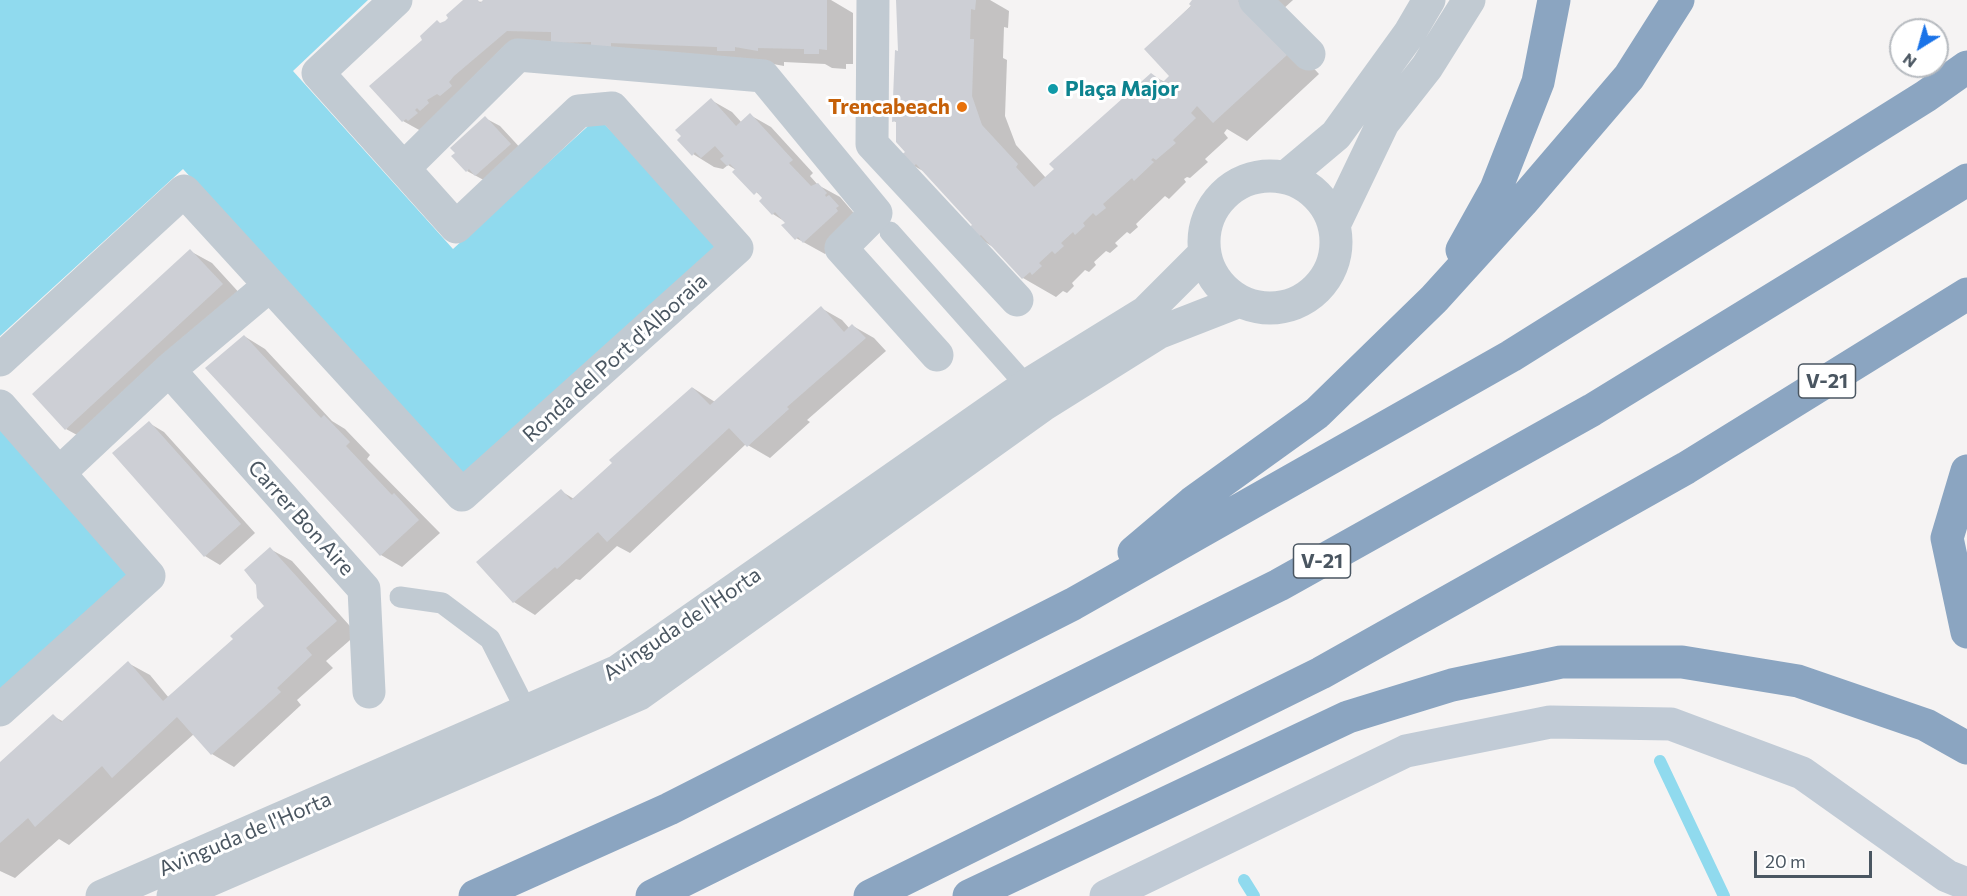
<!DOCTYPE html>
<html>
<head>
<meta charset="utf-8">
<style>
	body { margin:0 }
	#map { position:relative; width:1967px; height:896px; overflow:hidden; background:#f5f3f3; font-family:Commissioner,sans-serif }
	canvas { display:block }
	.north { position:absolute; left:1889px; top:18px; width:60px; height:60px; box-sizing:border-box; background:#fff; border:2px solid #b7bbc0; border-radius:50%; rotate:217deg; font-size:16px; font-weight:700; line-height:24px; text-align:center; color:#4a5661 }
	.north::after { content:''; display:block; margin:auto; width:21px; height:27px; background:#1a73e8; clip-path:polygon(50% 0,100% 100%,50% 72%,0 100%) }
	.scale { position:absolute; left:1754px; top:851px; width:118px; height:27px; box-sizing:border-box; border:3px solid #4a5661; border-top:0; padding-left:8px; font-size:18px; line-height:21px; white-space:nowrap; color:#4a5661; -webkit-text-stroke:4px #fff; paint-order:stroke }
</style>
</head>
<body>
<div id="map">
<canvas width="1967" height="896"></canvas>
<div class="north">N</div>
<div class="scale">20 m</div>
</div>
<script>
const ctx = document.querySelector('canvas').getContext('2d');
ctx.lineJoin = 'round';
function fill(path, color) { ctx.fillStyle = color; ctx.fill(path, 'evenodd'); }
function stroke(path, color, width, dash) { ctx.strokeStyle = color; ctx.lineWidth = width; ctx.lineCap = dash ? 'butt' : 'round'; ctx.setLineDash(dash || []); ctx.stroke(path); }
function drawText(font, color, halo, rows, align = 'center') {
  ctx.font = font + ' Commissioner,sans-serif'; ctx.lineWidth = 6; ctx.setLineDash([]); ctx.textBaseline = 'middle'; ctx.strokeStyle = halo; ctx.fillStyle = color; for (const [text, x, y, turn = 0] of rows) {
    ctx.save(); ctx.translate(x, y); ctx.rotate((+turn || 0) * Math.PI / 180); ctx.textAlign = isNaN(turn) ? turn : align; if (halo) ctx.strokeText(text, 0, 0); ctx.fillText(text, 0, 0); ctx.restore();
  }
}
fill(new Path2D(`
	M0 0H368L293 71 453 249 598 117 721 249 467 478 183 169 0 336Z
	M0 428 134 575 0 696Z`), '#90daee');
fill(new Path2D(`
	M465 0 483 2 486 0H831L853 13V64H846V69L832 68 825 64 784 62V66L762 62 558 46 430 136 403 121 441 24 446 22Z
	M897 0H990L1009 11 1008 28 1004 27 1003 58 1007 60 1005 116 1016 145 1046 178 1151 75 1165 82 1171 76 1146 49 1197 0H1293L1270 21 1319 74 1247 141 1227 129 1224 133 1228 138 1205 159 1208 162 1190 178 1187 177 1184 179 1186 182 1169 199 1165 196 1136 224 1138 227 1130 234 1127 232 1115 243 1118 246 1110 253 1106 251 1094 262 1096 265 1089 272 1085 270 1072 283 1074 286 1067 293 1063 291 1056 297 1023 278 993 247 977 237 974 225 925 172 914 166 898 123 894 121 900 52Z
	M711 100 732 112 742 123 750 115 771 127 813 173 810 176 818 185 840 197 859 219V224L825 254 796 238 787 223 773 214 764 199 734 172 736 170 728 165 723 169 714 167 693 154Z
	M485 118 500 126 525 153 491 184 467 171Z
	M190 251 212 263 243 297 88 441 66 429Z
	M821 308 842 320 850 329 853 326 874 338 886 351 807 420 810 422 770 458 746 444 630 553 617 546 580 580 576 579 535 615 514 602 478 562 561 491 574 499 693 388 715 402Z
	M244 336 265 349 332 421 345 429 370 455 367 459 440 533 402 567 381 555Z
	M149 423 164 432 255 533 220 565 205 556 114 453Z
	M270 549 292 561 357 634 326 661 333 668 297 700 301 705 234 767 212 754 194 734 69 845 59 839 15 878 0 871V764L53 716 64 722 128 663 150 675 169 698 235 639 266 606Z`), '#0003');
stroke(new Path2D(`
	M1660 761 1724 896
	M1244 880 1254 896`), '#90daee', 12);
fill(new Path2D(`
	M463 0H478L480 3 483 0H827V50L819 49V54H804V49L758 48V51L735 47V51H717V47L611 43V47L591 46V42L551 43V32L507 31 454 76 449 82 452 86 440 96 437 94 427 100 429 103 420 111 417 108 415 110 418 113 408 121 406 119 402 122 369 86 422 40 420 36 437 20 440 23 445 21 448 18 446 15Z
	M896 0H976L975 10 971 9 970 39H974L972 96 982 125 1018 164 1016 167 1034 187 1054 169 1049 164 1151 73 1163 82 1169 76 1144 49 1191 6 1189 4 1192 0H1240L1238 1 1287 55 1213 123 1197 106 1191 113 1196 118 1173 140 1176 143 1156 160 1153 158 1151 160 1154 162 1134 181 1132 178 1103 204 1106 208 1096 216 1093 213 1083 223 1085 226 1075 235 1073 232 1061 243 1064 246 1055 254 1052 251 1039 263 1042 266 1032 275 1030 272 1022 279 981 235 976 239 967 229 972 225 916 164 913 167 901 155 905 152 896 142V121L892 122 895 50 898 51Z
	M711 98 736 126 750 113 793 160 789 163 811 186 818 183 827 193 825 195 826 197 829 195 839 206 836 208 838 211 803 243 798 237 795 240 781 225 785 223 775 212 772 215 759 201 762 198 757 192 754 195 732 172 735 169 730 164 727 166 720 159 724 156 715 146 701 158 695 152 692 156 677 140 681 136 675 130Z
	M485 116 511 144 475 176 469 169 466 172 451 156 455 153 450 148Z
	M190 249 223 284 65 430 32 394Z
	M821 306 844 332 852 324 866 338 787 407 789 409 747 447 729 428 607 542 598 532 557 569 555 567 513 603 476 562 561 489 571 500 612 463 609 460 692 387 710 405Z
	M244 335 321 418 324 415 350 442 346 446 392 495 394 493 419 520 380 556 205 368Z
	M149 421 241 524 204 557 112 453Z
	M270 547 337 621 306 648 312 655 277 688 281 692 211 755 177 717 112 778 102 766 35 827 28 818 0 843V762L53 714 61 722 128 661 163 701 233 639 230 636 264 606 257 598 256 585 244 570Z`), '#cdcfd5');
stroke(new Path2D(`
	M890 232 1033 393
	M400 597 442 603 490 639 531 720`), '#c1cad2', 21);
stroke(new Path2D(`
	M873 0 872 144 1017 300
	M1255 0 1309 54
	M404 168 518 55 763 76 876 213 841 248 937 355
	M1204 242a66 66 0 1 1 132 0a66 66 0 1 1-132 0Z
	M1286 177 1336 135 1409 34 1429 0
	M1335 223 1383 123 1427 67 1469 0
	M0 360 184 191 462 495 737 248 612 108 579 111 456 227 318 73 396 0
	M169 370 364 589 369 692
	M0 406 149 576 0 710
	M59 473 169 370 269 286
	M102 896 618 671 1026 386 1146 312 1204 254
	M173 896 639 694 1043 405 1158 333 1240 301`), '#c1cad2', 33);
stroke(new Path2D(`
	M1106 896 1406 751 1550 722 1671 724 1802 773 1947 876 1967 884`), '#c1cbd6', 33);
stroke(new Path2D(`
	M1462 250 1496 189 1538 82 1554 0
	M1967 471 1947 538 1967 632
	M1134 552 1192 503 1317 413 1434 299 1522 202 1629 77 1678 0
	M475 896 669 809 1073 604 1511 356 1926 96 1967 67
	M652 896 1279 585 1592 410 1967 180
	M870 896 1321 673 1686 468 1967 294
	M969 896 1348 717 1452 685 1561 662H1682L1798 681 1926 725 1967 748`), '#8ba5c1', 33);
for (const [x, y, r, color] of [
	[1053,89,6,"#0f9aa8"],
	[962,107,6,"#e8710a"]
]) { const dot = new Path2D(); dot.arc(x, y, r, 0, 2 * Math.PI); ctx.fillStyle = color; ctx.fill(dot); stroke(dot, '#fff', 2); }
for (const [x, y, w] of [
	[1827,381,57],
	[1322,561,57]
]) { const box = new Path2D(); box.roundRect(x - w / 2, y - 17, w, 34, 4.5); ctx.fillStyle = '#fff'; ctx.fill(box); stroke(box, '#4a5661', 1.5); }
drawText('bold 20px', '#4a5661', null, [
	["V-21",1827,381],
	["V-21",1322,561]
]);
drawText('bold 21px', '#0d838f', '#fff', [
	["Plaça Major",1065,89]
], 'left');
drawText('bold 21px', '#c56008', '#fff', [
	["Trencabeach",950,107]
], 'right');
drawText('21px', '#4a5661', '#fff', [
	["Ronda del Port d'Alboraia",615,358,-42],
	["Carrer Bon Aire",301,518,48],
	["Avinguda de l'Horta",682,624,-34],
	["Avinguda de l'Horta",245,834,-23]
]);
</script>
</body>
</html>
